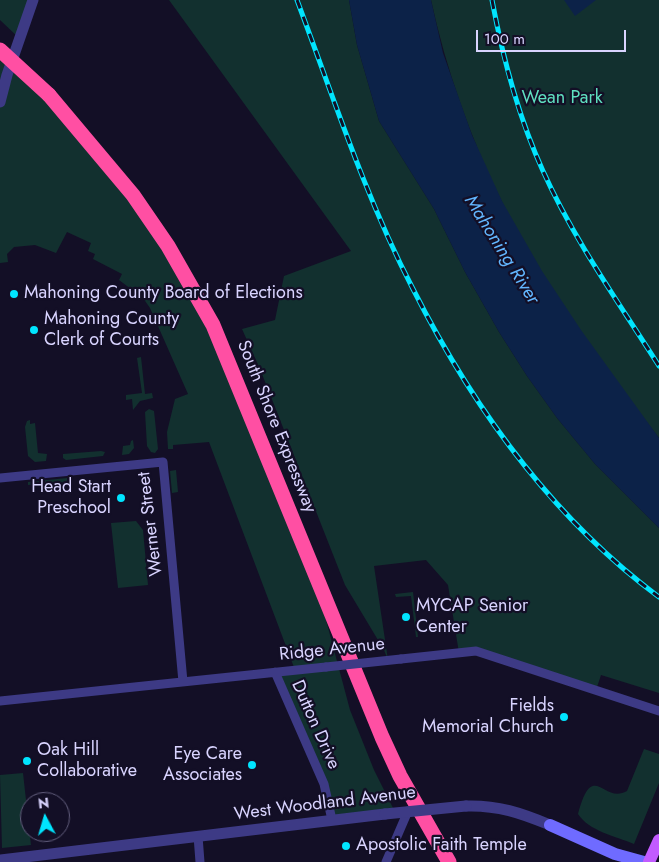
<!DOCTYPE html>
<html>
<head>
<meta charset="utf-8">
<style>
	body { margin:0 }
	#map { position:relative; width:659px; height:862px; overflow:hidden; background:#130f26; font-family:Jost,sans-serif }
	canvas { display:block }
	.north { position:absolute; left:20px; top:792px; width:50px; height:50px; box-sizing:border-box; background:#130f26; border:1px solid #625e7d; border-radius:50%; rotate:354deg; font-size:14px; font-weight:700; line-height:20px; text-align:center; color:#d9d4ff }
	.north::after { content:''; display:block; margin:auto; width:18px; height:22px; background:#00e5ff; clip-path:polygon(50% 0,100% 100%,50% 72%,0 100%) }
	.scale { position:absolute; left:476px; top:30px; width:150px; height:22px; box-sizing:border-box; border:2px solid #d9d4ff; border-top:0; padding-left:6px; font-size:15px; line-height:18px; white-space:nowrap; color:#d9d4ff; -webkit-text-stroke:4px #130f26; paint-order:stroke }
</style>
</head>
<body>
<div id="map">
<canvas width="659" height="862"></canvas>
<div class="north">N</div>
<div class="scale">100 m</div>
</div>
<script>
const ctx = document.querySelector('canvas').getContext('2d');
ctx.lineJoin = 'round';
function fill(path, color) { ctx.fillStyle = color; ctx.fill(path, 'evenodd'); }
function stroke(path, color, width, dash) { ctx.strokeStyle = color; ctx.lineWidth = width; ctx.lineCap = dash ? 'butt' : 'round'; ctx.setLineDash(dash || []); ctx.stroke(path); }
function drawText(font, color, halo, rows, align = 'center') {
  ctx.font = font + ' Jost,sans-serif'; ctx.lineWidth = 4.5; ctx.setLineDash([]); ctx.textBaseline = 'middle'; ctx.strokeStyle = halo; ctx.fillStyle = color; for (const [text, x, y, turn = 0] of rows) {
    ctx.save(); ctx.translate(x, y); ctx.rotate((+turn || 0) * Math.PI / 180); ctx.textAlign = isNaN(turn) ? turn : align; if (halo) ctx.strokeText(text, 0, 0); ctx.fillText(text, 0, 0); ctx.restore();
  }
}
fill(new Path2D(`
	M0 0H33L19 38 0 20Z
	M169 0H349L357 45 379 121 434 209 465 272 499 332 527 376 557 418 595 464 659 528V693L601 675 596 690 477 651 459 653 448 585 426 560 374 566 388 660 384 650 345 585 260 369 242 329 275 320 284 276 351 251Z
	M431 0H659V438C602 363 543 285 501 200 470 137 446 69 431 0Z
	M0 50 85 136 195 292 310 560 350 710 374 770 395 812 332 820 330 805 275 672 295 670 209 442 173 445V449H168L167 432 175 399 188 394 150 308 143 298 119 280 122 274 93 259 95 254 88 251 91 243 67 232 56 253 35 245 14 247 7 254 8 262 0 263Z
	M141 357 145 394 152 393 153 398 140 401 133 410 132 399 126 400V395L142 393 137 358Z
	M149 409 154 411 158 449 155 453 151 452 147 446 145 412Z
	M30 420V424L35 423 38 453 47 454 46 461 35 462 28 456 25 427 27 421Z
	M133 440 134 448 129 454 122 455 123 446 130 445 131 441Z
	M101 451 105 452 103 456 66 460 63 458V454Z
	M176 470 178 492 172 493 170 471Z
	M67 478V482L28 485V482Z
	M136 521 143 530 148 585 118 588 111 523Z
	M413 592 418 637H416L411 596 396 597 395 594Z
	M644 749 659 754V783L634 844C615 836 589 831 578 814 593 758 603 805 627 791Z
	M23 773 31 845 2 848 0 775Z`), '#12302f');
fill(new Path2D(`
	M349 0H431L443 53 472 135 502 201 542 271 581 330 659 438V528L595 464 557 418 527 376 499 332 465 272 434 209 379 121 357 45Z
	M564 0H596L575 16Z`), '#0c2248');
stroke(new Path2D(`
	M0 478 163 462 183 682
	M401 659 476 651 659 711
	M275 672 324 784 332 820
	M0 701 326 667
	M198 836 200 862
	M386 862 408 811`), '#3d3a85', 9);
stroke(new Path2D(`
	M0 102 7 75 33 0
	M466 806C498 805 521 813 550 825
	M0 860 385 814`), '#3d3a85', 11);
stroke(new Path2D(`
	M550 825 615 854 644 862`), '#6f6bff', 12);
stroke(new Path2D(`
	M649 862 659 840`), '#c25bff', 12);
stroke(new Path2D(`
	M49 95 133 195 168 246 213 325 382 737 400 776 449 862`), '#ff4fa3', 15);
const rail = new Path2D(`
	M297 0C333 96 365 196 412 287 472 406 551 517 659 597
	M492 0C503 59 518 116 543 171 574 240 619 303 659 366`);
stroke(rail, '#00e5ff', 5);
stroke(rail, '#130f26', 3, [9]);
stroke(new Path2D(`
	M326 667 401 659`), '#3d3a85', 9);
stroke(new Path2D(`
	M385 814 466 806`), '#3d3a85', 11);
stroke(new Path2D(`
	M0 50 49 95`), '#ff4fa3', 15);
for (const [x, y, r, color] of [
	[14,294,5,"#00e5ff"],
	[34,330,5,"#00e5ff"],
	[121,498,5,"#00e5ff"],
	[406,617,5,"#00e5ff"],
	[564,717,5,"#00e5ff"],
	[27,761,5,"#00e5ff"],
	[252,765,5,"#00e5ff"],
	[346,846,5,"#00e5ff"]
]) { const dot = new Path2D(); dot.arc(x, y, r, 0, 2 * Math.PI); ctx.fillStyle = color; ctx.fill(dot); stroke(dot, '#130f26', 2); }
drawText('18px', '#5fe0c0', '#130f26', [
	["Wean Park",562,99]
]);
drawText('18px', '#d9d4ff', '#130f26', [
	["Mahoning County Board of Elections",24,294],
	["Mahoning County",44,320],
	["Clerk of Courts",44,341],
	["Head Start",111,488,"right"],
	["Preschool",111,509,"right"],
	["MYCAP Senior",416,607],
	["Center",416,628],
	["Fields",554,707,"right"],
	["Memorial Church",554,728,"right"],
	["Oak Hill",37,751],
	["Collaborative",37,772],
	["Eye Care",242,755,"right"],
	["Associates",242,776,"right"],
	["Apostolic Faith Temple",356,846]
], 'left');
drawText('18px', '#d9d4ff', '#130f26', [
	["South Shore Expressway",276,427,68],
	["Werner Street",151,524,-97],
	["Ridge Avenue",332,650,-6],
	["Dutton Drive",315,725,66],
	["West Woodland Avenue",325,804,-7]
]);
drawText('italic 19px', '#62b6ff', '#130f26', [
	["Mahoning River",501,250,58]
]);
</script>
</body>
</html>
